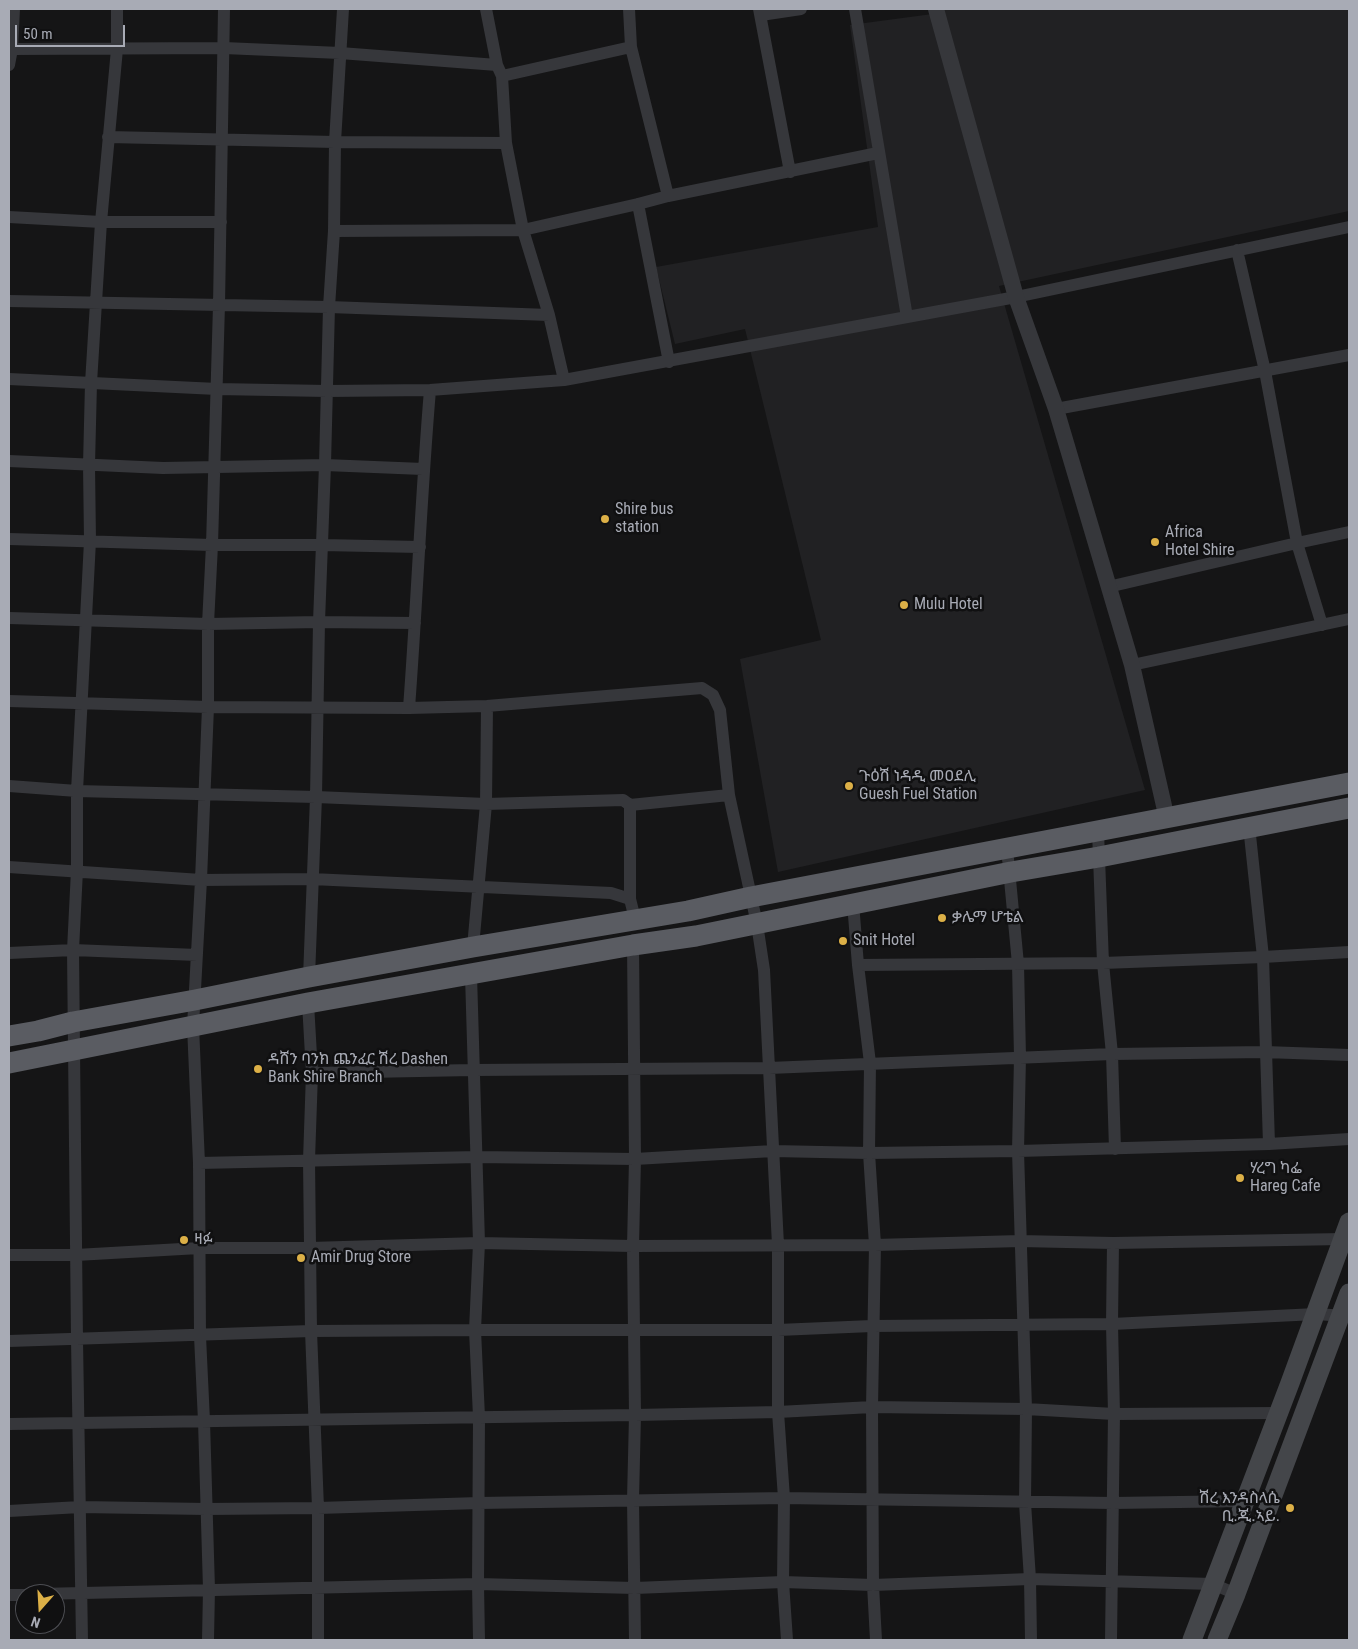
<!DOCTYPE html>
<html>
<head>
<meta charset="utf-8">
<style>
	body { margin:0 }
	#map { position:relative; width:1358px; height:1649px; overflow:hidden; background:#151516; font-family:"Roboto Condensed",sans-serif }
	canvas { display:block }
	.frame { position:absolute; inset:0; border:10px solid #a8abb5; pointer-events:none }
	.north { position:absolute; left:15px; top:1584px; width:50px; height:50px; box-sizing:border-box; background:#101011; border:1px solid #4d4e53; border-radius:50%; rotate:199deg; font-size:14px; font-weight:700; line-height:20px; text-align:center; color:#a8abb5 }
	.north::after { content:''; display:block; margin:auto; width:18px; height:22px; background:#dcb047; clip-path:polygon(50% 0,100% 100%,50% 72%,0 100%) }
	.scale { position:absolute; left:15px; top:25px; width:110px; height:22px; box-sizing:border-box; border:2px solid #a8abb5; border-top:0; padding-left:6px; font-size:15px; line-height:18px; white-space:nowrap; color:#a8abb5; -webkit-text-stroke:4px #101011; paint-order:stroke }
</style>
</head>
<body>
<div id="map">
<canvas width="1358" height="1649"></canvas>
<div class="frame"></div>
<div class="north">N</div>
<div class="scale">50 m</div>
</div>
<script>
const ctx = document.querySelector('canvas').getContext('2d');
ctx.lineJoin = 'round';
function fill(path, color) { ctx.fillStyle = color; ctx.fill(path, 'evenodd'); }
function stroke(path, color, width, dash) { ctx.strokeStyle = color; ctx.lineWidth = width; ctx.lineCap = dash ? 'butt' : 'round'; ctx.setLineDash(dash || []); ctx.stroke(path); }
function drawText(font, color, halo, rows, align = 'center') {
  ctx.font = font + ' "Roboto Condensed","Noto Sans Ethiopic",sans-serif'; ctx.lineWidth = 5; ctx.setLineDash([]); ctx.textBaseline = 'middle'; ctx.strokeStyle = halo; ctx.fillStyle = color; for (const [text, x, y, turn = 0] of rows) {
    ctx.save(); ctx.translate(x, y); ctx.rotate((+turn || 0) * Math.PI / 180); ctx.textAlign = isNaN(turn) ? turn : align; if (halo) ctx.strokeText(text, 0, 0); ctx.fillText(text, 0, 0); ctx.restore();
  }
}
fill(new Path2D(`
	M940 9H1349V211L999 286 1145 790 778 872 740 659 821 640 745 329 675 344 656 267 878 227 850 25 940 13Z`), '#212123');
stroke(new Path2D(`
	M486 9 497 65 502 76 506 143 523 230 549 315 564 380
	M629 9 631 47 668 196
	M759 9 790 172
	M855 9 907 317
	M761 15 801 9
	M12 49 224 48 340 53 497 65
	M9 65 12 49 14 9
	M502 76 631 47
	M108 137 335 142 506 143
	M638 204 669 362
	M9 217 101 222H221
	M334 231 523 230 638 204 668 196 878 153
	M1237 250 1265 371 1297 543 1322 625
	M9 301 329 307 549 315
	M9 379 217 389 327 391 430 390 564 380 1016 297 1349 227
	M1056 409 1349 355
	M9 461 163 468 325 465 423 469
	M9 539 212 545H322L420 547
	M1108 587 1297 543 1349 532
	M9 618 208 624 319 622 415 623
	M1132 665 1349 619
	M9 701 208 707 409 708 487 706 702 688 713 695 720 710 729 795 757 924 764 970 778 1245V1412L784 1498 783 1582 787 1640
	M409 708C417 602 421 496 430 390
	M9 786 77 791 316 797 486 804 623 800 630 805 729 795
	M630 805V899L635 919
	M1249 826 1263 957 1269 1144
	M1098 831 1103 963 1112 1054 1115 1149
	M1007 848 1018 964 1020 1057 1018 1151 1026 1409 1025 1503 1030 1579 1031 1640
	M9 867 201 880 312 879 611 893 630 899
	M853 903 858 965 870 1063 869 1153 875 1245 872 1407 873 1585 876 1640
	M633 945 635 1159 633 1246 635 1415 633 1500 635 1640
	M473 947 486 804 487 706
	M9 953 73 950 197 955
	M858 965 1103 963 1263 957 1349 952
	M471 975 479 1243 475 1330 479 1417 478 1584 479 1640
	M309 977 316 797 319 622 325 465 329 307 334 231 335 142 343 9
	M308 1003 312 1073 309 1160 311 1331 318 1508V1640
	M312 1073 473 1070 769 1068 1112 1054 1265 1052 1349 1055
	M199 1163 477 1157 635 1159 773 1151 869 1153 1018 1151 1269 1144 1349 1139
	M9 1255H76L199 1248H310L479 1243 633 1246 875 1245 1020 1241 1113 1243 1343 1239
	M9 1341 311 1331 475 1330H778L872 1326 1112 1324 1316 1314 1346 1316
	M9 1424 635 1415 778 1412 872 1407 1026 1409 1114 1414 1279 1413
	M9 1511 80 1507 206 1509 318 1508 479 1503 784 1498 1113 1503 1246 1501
	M39 1594 478 1584 635 1588 783 1582 873 1585 1030 1579 1213 1584 1236 1594
	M9 1595H25
	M82 1640 77 1340 73 950 77 870V791L90 541 89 465 91 383 101 222 117 49V9
	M208 1640 209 1589 204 1421 200 1336 199 1163 193 1026 201 880 208 707V624L212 545 219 305 224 9
	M1111 1640 1114 1414 1112 1324 1113 1243`), '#36373b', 12);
stroke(new Path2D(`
	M936 9 1016 297 1056 409 1132 665 1167 819`), '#36373b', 16);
stroke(new Path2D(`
	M1192 1640 1290 1383 1349 1222
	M1217 1640 1236 1594 1349 1293`), '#44464a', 19);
stroke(new Path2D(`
	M9 1036 38 1031 73 1022 195 1000 309 977 473 947 688 911 751 897 1349 783
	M9 1063 308 1003 633 945 696 936 1011 872 1099 857 1349 808`), '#5a5c62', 21);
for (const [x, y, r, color] of [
	[605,519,5,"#dcb047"],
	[1155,542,5,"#dcb047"],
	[904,605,5,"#dcb047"],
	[849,786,5,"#dcb047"],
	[942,918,5,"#dcb047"],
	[843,941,5,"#dcb047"],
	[258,1069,5,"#dcb047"],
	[1240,1178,5,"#dcb047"],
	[184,1240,5,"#dcb047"],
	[301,1258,5,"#dcb047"],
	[1290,1508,5,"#dcb047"]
]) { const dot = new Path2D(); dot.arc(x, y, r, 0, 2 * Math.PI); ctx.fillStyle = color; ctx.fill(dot); stroke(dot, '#101011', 2); }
drawText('16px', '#a8abb5', '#101011', [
	["Shire bus",615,510],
	["station",615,528],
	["Africa",1165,533],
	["Hotel Shire",1165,551],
	["Mulu Hotel",914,605],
	["ጉዕሽ ነዳዲ መዐደሊ",859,777],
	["Guesh Fuel Station",859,795],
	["ቃሌማ ሆቴል",952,918],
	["Snit Hotel",853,941],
	["ዳሸን ባንክ ጨንፈር ሽረ Dashen",268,1060],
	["Bank Shire Branch",268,1078],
	["ሃረግ ካፌ",1250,1169],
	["Hareg Cafe",1250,1187],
	["ዛፉ",194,1240],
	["Amir Drug Store",311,1258],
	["ሽረ እንዳስላሴ",1280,1499,"right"],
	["ቢ.ጂ.ኣይ.",1280,1517,"right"]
], 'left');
</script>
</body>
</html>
